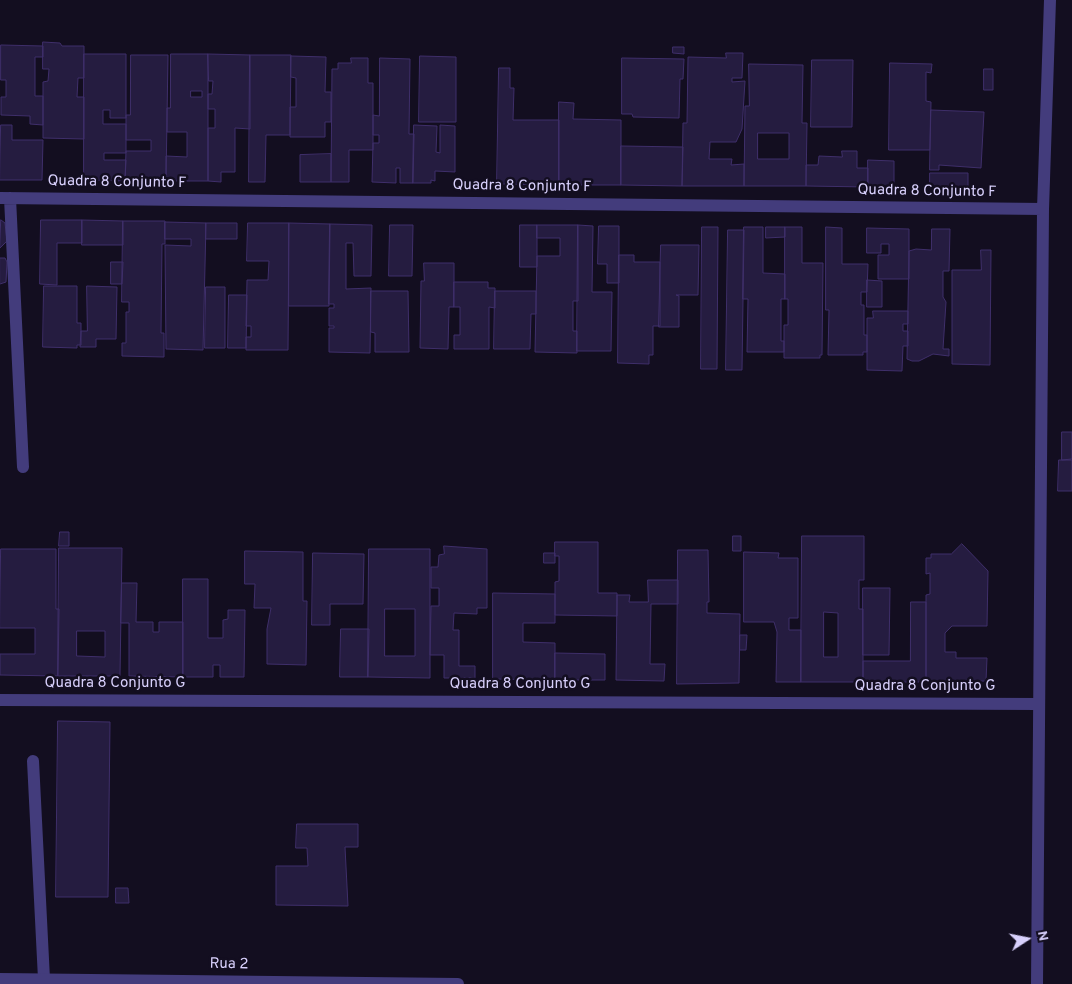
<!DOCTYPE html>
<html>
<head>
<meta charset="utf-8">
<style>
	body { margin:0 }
	#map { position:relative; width:1072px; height:984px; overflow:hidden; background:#130e20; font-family:Overpass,sans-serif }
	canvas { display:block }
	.north { position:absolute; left:1002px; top:914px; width:50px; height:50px; -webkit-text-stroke:4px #130e20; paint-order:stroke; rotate:79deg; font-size:14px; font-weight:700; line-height:20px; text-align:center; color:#d8d0fc }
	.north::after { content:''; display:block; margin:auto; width:18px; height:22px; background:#d8d0fc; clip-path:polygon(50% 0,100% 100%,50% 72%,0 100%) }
</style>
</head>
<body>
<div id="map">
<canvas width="1072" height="984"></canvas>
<div class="north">N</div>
</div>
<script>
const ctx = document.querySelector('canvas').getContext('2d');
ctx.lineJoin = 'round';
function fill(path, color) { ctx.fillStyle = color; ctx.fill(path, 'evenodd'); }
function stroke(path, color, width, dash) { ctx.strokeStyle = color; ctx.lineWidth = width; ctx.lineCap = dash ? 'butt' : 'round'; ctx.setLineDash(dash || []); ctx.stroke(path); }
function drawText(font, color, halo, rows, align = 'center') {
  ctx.font = font + ' Overpass,sans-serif'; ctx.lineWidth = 5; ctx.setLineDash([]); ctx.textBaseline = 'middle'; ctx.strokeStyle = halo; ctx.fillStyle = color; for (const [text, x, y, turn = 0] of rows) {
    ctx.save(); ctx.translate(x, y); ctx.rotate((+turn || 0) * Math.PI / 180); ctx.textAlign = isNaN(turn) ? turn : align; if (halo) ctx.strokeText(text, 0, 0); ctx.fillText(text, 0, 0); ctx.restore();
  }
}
const building = new Path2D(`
	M43 42 60 43 62 46H84V78H78L77 97H84V139L43 138V82L48 81 49 69H43Z
	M1 45 43 46V57H35V96H43V125L30 124V116L1 115V97H6V80H1Z
	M673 47H684V54L673 53Z
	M726 53H743L742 78H732V82L745 81 742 129 736 142H710L709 159H732L731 165 744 164V186H682L683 123H687L688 57 726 58Z
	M84 54H126V118H110V110H103V124H126V153H104V160H126L125 181 84 180Z
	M171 54H208V181H166V156L187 157V132H167V108H170ZM191 91H202V97H191Z
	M208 54 250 55V129L235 128V172H221V182L208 181V128H215V109H208V94H212L213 81H209Z
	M131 55H168L166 181H125L126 151H151V140H126V115H130Z
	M250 55H291L290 135H266L265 182H249Z
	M291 56 326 57 325 92H331V122H325V137H290V107H296V78L291 77Z
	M420 56 456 57V122H419Z
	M351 58H368V83H373V150H349V182H331L332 69H338V63H351Z
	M380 58 410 59 409 134H414L413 183H400V168H396V183L372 182 373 143H379V135H373V115L379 116Z
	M622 58 684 59 683 79H680L679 118 633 117 632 114H622Z
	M812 60H853L852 127H811Z
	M890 63 932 64 931 73 926 72V101L931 102 930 150H889Z
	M749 64 803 65 802 123H807L806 186H744L745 106H749ZM758 133H789V159H758Z
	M499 68H510V88H514L513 120H559V185L497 184Z
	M984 69H993V90H984Z
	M559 102 574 103 573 119 621 120V185H559Z
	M931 110 984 112 981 168 939 165V170H930Z
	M1 125H12V140H43L42 180H0Z
	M414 125 437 126 436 152 440 153V125L455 126V172L435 171V181L431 180V183H413Z
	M621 146 683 147 682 186 621 185Z
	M842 151H857V168H868V187L806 186V165H818L819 156 842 157Z
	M331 154V182H300V155Z
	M868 160 894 161V187H868Z
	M930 173H968V188L930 187Z
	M1 220 5 223 7 241 0 248Z
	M41 220H82V243H57V285L40 284Z
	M82 220 123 221V245H82Z
	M123 221H165V244H162L161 333H164V357L122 356V343H126V312H129V302H122Z
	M165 222 206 223 203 350 166 349 165 245 191 246V239H165Z
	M206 223H237V239H206Z
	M248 223H289L288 350H246V337H251V326H246L247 280H268L269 261H247Z
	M289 223 330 224 329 306H289Z
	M330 224 372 225 371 276H354L353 243H346V289L371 288 370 353 329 352V328H334V326H329V308H334V304H329Z
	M390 225H413L412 276H389Z
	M520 225H537V267H520Z
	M537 225H578V301H573V331H577V353L535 352 537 256H560V238H537Z
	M578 225 593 226 592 292H612L611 351H577Z
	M599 226H619V283H607V264H598Z
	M702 227H718L717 369H701Z
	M744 227H763V273L785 274V299H781V341H784V352H747L748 299H743Z
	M766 227H785V237L766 238Z
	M785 227H802V263H823L822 355H820V358H784V325H788V299H785Z
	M826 227 842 228V264H868L867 292H861V305H864V335H867V352H863V355H828L829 310H826Z
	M867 228 909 229V279H878V255H889V244H881V253H867Z
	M932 229H950L949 271H943V297L946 302 943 349H949V356L933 354 919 361H912L907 359 909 251 916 249 931 250Z
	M728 230H744L742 370H726Z
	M661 245H699L698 295H676L679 296V327H659Z
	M981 250H991L990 365 952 364V270H981Z
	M619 255H634V262H660V326H653V355H649V364L618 363Z
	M0 258H5L7 262 6 282 0 284Z
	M111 262H123L122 284H111Z
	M424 263H454V307H449L448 349 420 348 421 281H424Z
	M867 280 882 281V307H867Z
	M454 282H488V288H495V308L489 307V349H454V335H460V307H454Z
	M44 286H77V323H81V345H77V348L43 347Z
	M87 286 117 287 116 339H96V347H80L81 331H87Z
	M206 287H225V348H205Z
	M371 291H408L409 352H375V333L371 332Z
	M495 291H536V314H531L530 349H494Z
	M229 295H247L246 348H228Z
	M873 311H908V324H903V331H908V346H903L902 371 867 370V318H873Z
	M1062 432H1072V459L1062 460Z
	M1059 460H1072V491H1058Z
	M60 532H69V546H59Z
	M733 536H741V551H733Z
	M802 536H864V580H859V609H863V682H801ZM824 612 838 613V657H824Z
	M555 542H598V593H617V616L555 615V582L559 581V556H555Z
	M962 544 988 571 987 626H952L945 633V652H956V658H987L986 681 926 682V595L930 594V573L926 574V558H931V554H951Z
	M444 546 487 549V608H477V614L454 613 453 630H459V666H475V678H444V655H430L431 606H439V588H431V567H438L439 555 444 554Z
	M59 548H122L120 676H58ZM77 631H105V657L77 656Z
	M1 549H56V609H59L58 676 0 675V654H35V628H0Z
	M369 549H430V678L368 677ZM385 609H415V656H385Z
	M678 550H708L709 602H707V613L740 614 739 683 677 684Z
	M245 551 303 552V601H307L306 665 267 664V629L271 608H254L255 584H245Z
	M744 552 779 553 778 558H798V618H789V630H801V682H776L777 632 774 622H744Z
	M313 553 364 554 363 604H330V625H312Z
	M544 553H555V563H544Z
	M183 579H208V638H223V620L228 619V610H245L244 677H220V665H213V677H183Z
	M648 580H678V604H651L650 664H665L664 681 616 680 617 595H630L629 602H648Z
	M122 583H137L136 622H153V632H159V622H183V677L129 676V623H121Z
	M863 588H890L889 655H863Z
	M493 593 555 594V623H523V642L555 643V680L493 679Z
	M911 602H926V682H863V661H910Z
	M341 629H369L368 677H340Z
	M740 635H747L746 650H740Z
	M555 653 605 654V680H555Z
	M58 721 110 722 108 897H56Z
	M297 824H358V847H345L348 906 276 905V866H308L307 848H296Z
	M116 888H128L129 903H116Z`);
fill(building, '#251c40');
stroke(building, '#3f2f6a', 1);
stroke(new Path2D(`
	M33 761 44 979`), '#433c7c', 12);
stroke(new Path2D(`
	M0 198 1043 209
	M10 198 23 467
	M0 700 1039 704
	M1037 984 1043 209 1050 0`), '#433c7c', 12);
stroke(new Path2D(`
	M0 979 458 984`), '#433c7c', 12);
drawText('15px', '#d8d0fc', '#130e20', [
	["Quadra 8 Conjunto F",117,183,1],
	["Quadra 8 Conjunto F",522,187,1],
	["Quadra 8 Conjunto F",927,192,1],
	["Quadra 8 Conjunto G",115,684],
	["Quadra 8 Conjunto G",520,685],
	["Quadra 8 Conjunto G",925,687],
	["Rua 2",229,965,1]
]);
</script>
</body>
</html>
